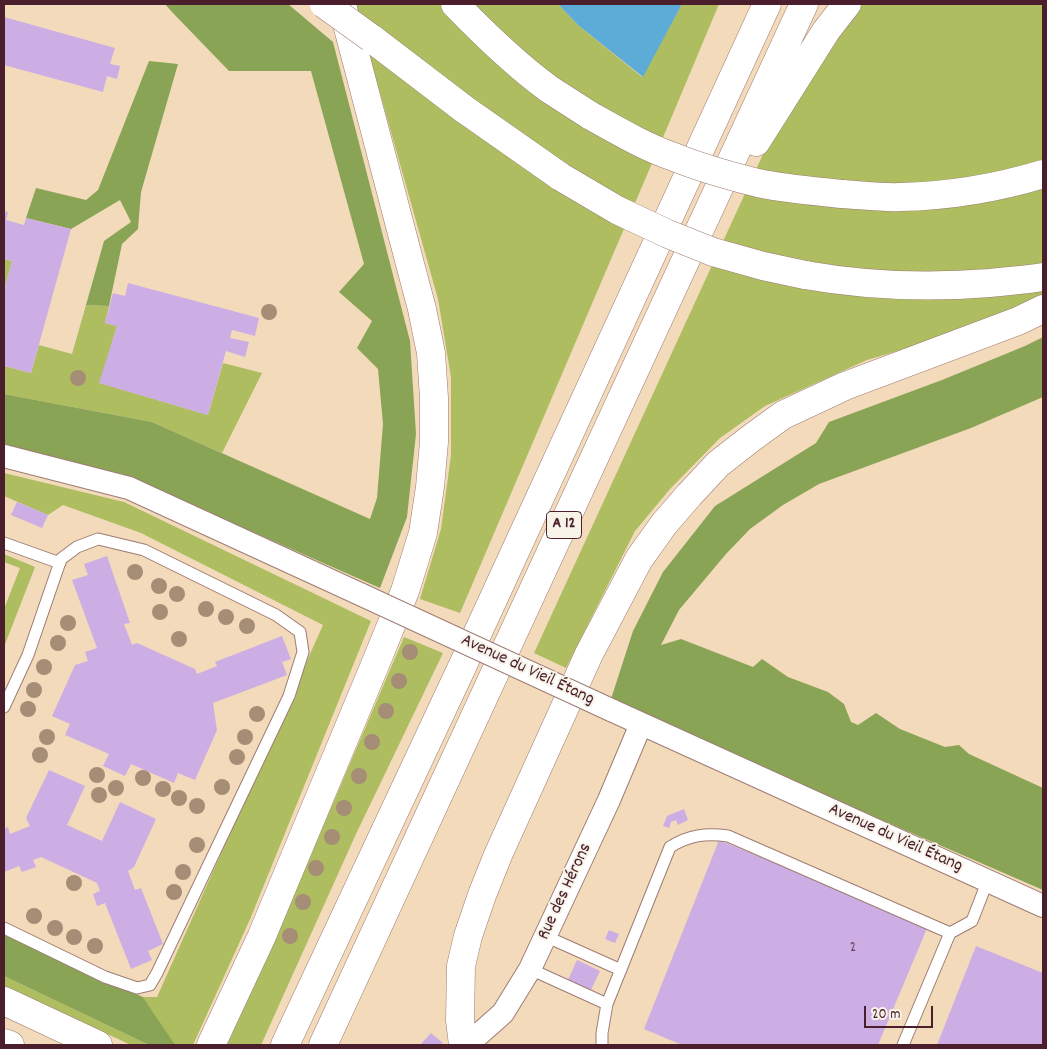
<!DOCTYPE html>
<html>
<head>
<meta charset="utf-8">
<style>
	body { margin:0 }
	#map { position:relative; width:1047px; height:1049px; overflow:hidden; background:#f2dabb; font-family:Dekko,sans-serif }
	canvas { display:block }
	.frame { position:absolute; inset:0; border:5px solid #4a1f2b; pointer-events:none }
	.scale { position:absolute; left:864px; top:1006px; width:69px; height:22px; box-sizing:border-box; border:2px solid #4a1f2b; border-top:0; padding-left:6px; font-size:15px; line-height:18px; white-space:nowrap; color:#4a1f2b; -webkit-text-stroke:4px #f7f3e8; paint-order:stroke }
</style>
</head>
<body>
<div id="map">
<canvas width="1047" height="1049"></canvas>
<div class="frame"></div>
<div class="scale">20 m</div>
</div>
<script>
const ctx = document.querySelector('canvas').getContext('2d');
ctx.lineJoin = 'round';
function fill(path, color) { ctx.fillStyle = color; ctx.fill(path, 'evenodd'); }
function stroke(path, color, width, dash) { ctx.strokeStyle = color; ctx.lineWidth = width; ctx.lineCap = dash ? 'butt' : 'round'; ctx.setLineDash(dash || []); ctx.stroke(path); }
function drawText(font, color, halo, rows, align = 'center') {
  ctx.font = font + ' Dekko,sans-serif'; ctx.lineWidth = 4; ctx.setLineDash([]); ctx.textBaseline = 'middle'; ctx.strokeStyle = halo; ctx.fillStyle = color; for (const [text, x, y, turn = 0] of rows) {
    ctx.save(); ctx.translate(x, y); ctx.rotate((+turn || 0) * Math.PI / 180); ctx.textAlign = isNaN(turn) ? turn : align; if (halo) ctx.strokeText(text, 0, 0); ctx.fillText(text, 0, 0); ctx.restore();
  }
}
fill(new Path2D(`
	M355 4H558L578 25 642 77 682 4H719L667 128 460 613 420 599 441 529 451 455V377L438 299Z
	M832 4H1043V300L925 343 867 360 765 406 720 438 670 489 635 531 566 668 534 653Z
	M4 259 12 261 4 290Z
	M86 305 109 306 105 323 117 326 100 383 208 415 223 363 262 373 222 453 152 422 4 394V366L31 373 39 345 72 354Z
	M4 473 124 502 371 621 251 917 193 1045H174L143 997H157L323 625 141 533 63 505 48 515 4 496Z
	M4 554 35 567 4 647V609L20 568 4 562Z
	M404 637 443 653 356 834 261 1045H227L311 855Z
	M4 976 149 1045H131L4 986Z`), '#adbd60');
fill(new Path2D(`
	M165 4H288L333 42 410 341 416 434 407 517 380 588 137 481 4 446V394L152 422 370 519 377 498 383 424 378 369 357 348 372 321 339 292 364 264 311 71H229L172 12Z
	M149 61 178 64 141 192 138 229 122 244 109 306 86 305 104 241 131 222 120 200 71 229 26 218 36 188 86 200 98 190Z
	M1043 337V397L971 428 819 484 783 505 750 529 726 554 679 610 661 645 681 639 753 667 762 659 788 677 828 692 844 704 851 722 858 725 876 713 900 729 945 747 959 745 969 754 1043 788V890L610 702 633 631 663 572 715 506 816 443 829 422 942 380 1025 346Z
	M4 933 143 997 175 1045H149L4 976Z`), '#8aa456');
fill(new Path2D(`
	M558 4H682L643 77 578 25Z`), '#5dabd7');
fill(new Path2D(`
	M4 17 115 48 110 64 120 66 117 79 107 76 103 92 4 65Z
	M4 211 8 212 6 220 24 225 26 218 71 229 31 373 4 366V290L12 261 4 259Z
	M128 283 259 318 255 336 232 330 230 338 249 342 245 357 226 351 208 415 99 383 117 326 105 323 113 293 125 296Z
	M17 502 48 515 42 528 11 515Z
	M107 556 130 623 124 624 132 645 137 643 195 669 197 674 217 666 215 662 282 636 291 659 282 662 287 675 213 703 217 730 195 780 178 773 174 783 131 764 125 776 103 766 109 754 65 735 70 724 52 716 75 665 88 661 85 652 97 648 72 580 88 575 84 564Z
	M49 770 85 786 67 825 102 841 120 802 156 819 134 867 128 871 135 890 141 888 163 944 148 951 152 960 131 969 105 903 97 906 93 894 100 891 97 883 41 857 33 860 36 867 22 872 19 866 4 872V829L8 827 10 834 30 826 26 818Z
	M684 809 688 820 678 825 676 820 671 822 669 828 663 826 667 816Z
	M719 840 928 926 878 1045H682L644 1029Z
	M609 930 619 934 615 943 605 939Z
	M976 946 1043 973V1045H937Z
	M577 960 600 971 590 992 567 982Z
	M431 1033 443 1043 440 1045H420Z`), '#ccaee5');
const service = new Path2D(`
	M4 543 60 563
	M4 707 28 655 61 559 77 547 98 539 144 550 276 615 300 632 303 652 289 696 157 973 150 985 137 988 105 977 4 928
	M545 936 621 970
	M530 969 607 1004 602 1033V1045
	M607 1004 670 847C689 835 706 833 728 836L950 933
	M903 1045 950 933 972 921 988 880`);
const minor = new Path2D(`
	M4 456 129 488 362 595
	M611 710 1043 906
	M467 1045 503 1013 530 969 609 800 641 724`);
const secondary = new Path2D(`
	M4 1001 98 1045
	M4 1043 10 1045`);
const motorway = new Path2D(`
	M455 4C484 34 515 64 549 89 563 98 577 107 591 116
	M371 38 464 109 561 177
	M756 142 826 31 847 4
	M842 194C861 195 881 198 900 197 948 196 997 188 1043 174
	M805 275C867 286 927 288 990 283 1008 281 1025 280 1043 277
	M211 1045 261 938 377 660 405 591 423 533 430 487 434 442V398L431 353 422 309 410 264 342 5
	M285 1045 462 667 767 4
	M323 1045 804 4
	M463 1045 460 1020 461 966 468 936 482 895 498 855 589 654 639 559 664 524 690 494 718 464 750 439 783 415 845 386 1018 321 1043 309`);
stroke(service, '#9e7c73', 13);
stroke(minor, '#9e7c73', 24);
stroke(secondary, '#9e7c73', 29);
stroke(motorway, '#9e7c73', 29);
stroke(service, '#fff', 11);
stroke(minor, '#fff', 22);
stroke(secondary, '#fff', 28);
stroke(motorway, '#fff', 28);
const minorBridge = new Path2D(`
	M362 595 611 710`);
const motorwayBridge = new Path2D(`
	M324 4 371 38
	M591 116C618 131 645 147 674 157 701 168 730 176 758 183 786 189 814 191 842 194
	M561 177 617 210 668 234 713 252 763 266 805 275`);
stroke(minorBridge, '#9e7c73', 24, []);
stroke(motorwayBridge, '#9e7c73', 29, []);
stroke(minorBridge, '#fff', 22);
stroke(motorwayBridge, '#fff', 28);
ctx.fillStyle = '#a68d75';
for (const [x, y] of [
	[269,312],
	[78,378],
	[135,572],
	[159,586],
	[177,594],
	[206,609],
	[160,612],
	[226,617],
	[68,623],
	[247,626],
	[179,639],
	[58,643],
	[410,652],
	[44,667],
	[399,681],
	[34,690],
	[28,709],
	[386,711],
	[257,714],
	[47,737],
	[245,737],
	[372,742],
	[40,755],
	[237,757],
	[97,775],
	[359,776],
	[143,778],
	[222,787],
	[116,788],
	[163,789],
	[99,795],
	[179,798],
	[197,806],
	[344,808],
	[332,837],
	[197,845],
	[316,868],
	[183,872],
	[74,883],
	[174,892],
	[303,902],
	[34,916],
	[55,928],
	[290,936],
	[74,937],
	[95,946]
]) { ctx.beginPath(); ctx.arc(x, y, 8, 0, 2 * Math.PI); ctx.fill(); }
drawText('15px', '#6a435a', null, [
	["2",853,949]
]);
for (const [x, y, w] of [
	[564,525,35]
]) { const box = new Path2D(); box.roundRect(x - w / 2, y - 13.5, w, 27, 4); ctx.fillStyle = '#f7f3e8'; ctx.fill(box); stroke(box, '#4a1f2b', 1); }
drawText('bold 16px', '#4a1f2b', null, [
	["A 12",564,525]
]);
drawText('18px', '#4a1f2b', '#f7f3e8', [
	["Avenue du Vieil Étang",527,671,25],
	["Avenue du Vieil Étang",895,839,24],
	["Rue des Hérons",566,892,-65]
]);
</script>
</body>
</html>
